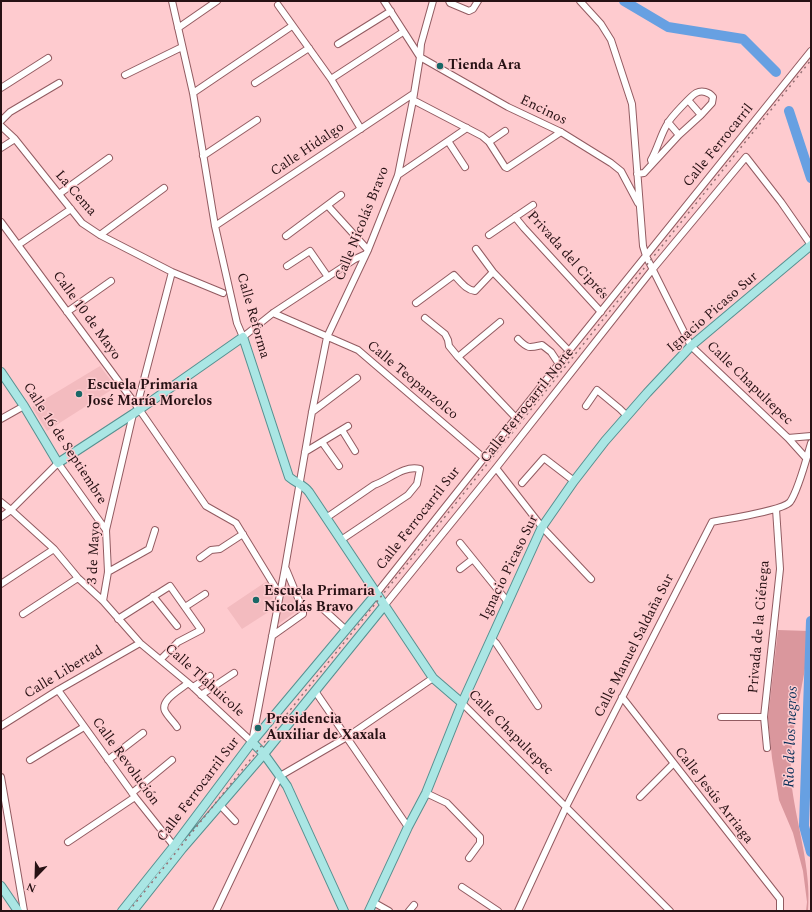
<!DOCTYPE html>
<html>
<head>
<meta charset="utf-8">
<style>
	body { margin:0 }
	#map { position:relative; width:812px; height:912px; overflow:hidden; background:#fecbcf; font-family:Spectral,serif }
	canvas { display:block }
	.frame { position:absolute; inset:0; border:2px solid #271114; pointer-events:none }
	.north { position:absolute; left:16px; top:856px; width:40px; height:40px; -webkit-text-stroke:3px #fecbcf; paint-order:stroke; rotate:203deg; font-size:11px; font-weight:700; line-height:16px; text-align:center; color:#271114 }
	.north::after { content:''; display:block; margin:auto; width:14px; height:18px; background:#271114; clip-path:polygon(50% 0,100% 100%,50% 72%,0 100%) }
</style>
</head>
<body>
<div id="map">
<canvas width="812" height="912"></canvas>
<div class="frame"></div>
<div class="north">N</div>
</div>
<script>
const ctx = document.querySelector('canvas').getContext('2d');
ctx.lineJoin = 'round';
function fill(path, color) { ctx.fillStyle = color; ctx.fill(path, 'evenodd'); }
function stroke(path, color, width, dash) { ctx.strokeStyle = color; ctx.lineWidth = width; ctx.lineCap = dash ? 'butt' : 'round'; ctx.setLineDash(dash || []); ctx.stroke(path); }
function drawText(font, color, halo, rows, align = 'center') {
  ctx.font = font + ' Spectral,serif'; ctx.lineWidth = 3; ctx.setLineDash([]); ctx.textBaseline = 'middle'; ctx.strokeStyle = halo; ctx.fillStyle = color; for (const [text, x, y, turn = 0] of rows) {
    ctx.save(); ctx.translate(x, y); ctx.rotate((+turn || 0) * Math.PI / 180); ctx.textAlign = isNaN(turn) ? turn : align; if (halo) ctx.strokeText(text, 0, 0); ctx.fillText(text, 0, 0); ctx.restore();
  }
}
fill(new Path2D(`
	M100 366 116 387 47 431 32 407Z
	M267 581 274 592 270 611 242 629 227 608Z
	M283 582 291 584 300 609 277 625Z`), '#f3bbbf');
fill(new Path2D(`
	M778 630 810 631C807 674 793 715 791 757 791 764 790 772 791 779 795 821 812 868 808 911H806L807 902 803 871 793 833 779 800 772 758 768 718Z`), '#da979d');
stroke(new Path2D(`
	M624 1 668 27 743 39 776 72
	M789 111 811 178
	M811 621 804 826 811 852`), '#67a0e2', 10);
const minor = new Path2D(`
	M172 1 193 93 215 226 237 323 243 337 273 313 355 259 366 254
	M384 1 420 57 508 107 561 132 611 163 621 171 638 203
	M449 1 450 3 469 11 473 9 478 1
	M580 1 601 24 611 40 632 104 643 246 646 256 691 346 788 438 806 458
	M278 5 331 79 361 129
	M178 28 217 1
	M338 44 391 11
	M125 75 182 47
	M331 79 403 32
	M255 83 309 48
	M1 88 48 58
	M193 93 292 26
	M413 100 482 136 489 142 505 167 507 168 561 132
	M688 100 701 115
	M1 121 10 112 59 83
	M668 122 679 135
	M1 126 15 139 82 223 100 235 172 272 223 293
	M448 141 465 167
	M489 142 505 131
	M1 148 15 139
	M203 156 257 120
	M637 174 644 173 679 135 701 115 712 103 713 97C709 92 702 90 696 93 692 95 670 118 668 123 661 133 658 148 651 160L652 163
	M398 175 467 128
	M59 194 109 158
	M328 206 368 250
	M515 217 524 228 601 312
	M1 222 139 409 206 506 236 523 280 595
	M215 226 413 94
	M100 235 164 188
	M489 235 533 205
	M286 236 341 195
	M18 245 71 209
	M476 249 493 272 569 351
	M287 266 310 251 328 277
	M416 303 454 275C461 282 466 290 475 291L493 272
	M67 312 111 281
	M273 313 358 350 484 458
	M425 318 445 334 448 340 449 346 458 357 516 418
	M518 339C528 349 529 348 542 345L551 352 559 364
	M458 357 500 322
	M137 406 172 272
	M586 406 597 390 620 409 627 416
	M312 412 357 378
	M1 419 24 406
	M342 430 355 451
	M788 438 811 436
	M322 442 339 466
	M305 452 348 426
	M496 468 542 527 591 579
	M522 483 544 458 574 481
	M1 502 11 510 54 549 78 578 103 601 140 643 193 687 252 742
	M1 517 11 510 58 463 106 530
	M326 518 374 485C389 480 403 465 420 469L417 484 408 495 341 540
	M460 543 507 601
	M200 558 211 550 220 549 243 534
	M460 569 473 559
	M108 572 149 549 155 530
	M1 584 54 549
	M376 594 569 351 811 51
	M153 596 177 626
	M103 601 108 572 106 530 133 414
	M384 606 496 468 652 270 746 157 781 202 811 245
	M185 607 205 594
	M322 608 346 630
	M23 614 78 578
	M118 619 170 586 201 630 178 642 161 659
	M272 636 303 614V610L286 569
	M491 638 496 643 538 706
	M193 687 210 676
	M58 690 135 797 174 846
	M315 691 408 827
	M201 695 234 673
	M622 697 780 899V911
	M462 703 670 911
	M721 717H764
	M1 726 58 690 140 643
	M177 727C174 722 168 717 165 711 160 700 180 690 188 683
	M252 742 285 568 312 412 327 337 368 250 398 175 413 100 420 57 421 44 433 1
	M767 748 764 717 780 569 776 509
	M30 760 84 727
	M108 760 143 733
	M1 777 24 911
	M132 793 172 760
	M426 793 447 803 480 837V843L469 858
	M640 797 673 764
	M220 805 235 821
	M68 842 135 797
	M462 887 498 911
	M373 902 389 911
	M216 911 280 776 347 737 433 678
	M409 911 414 905
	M518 911 566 807 712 522C726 519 782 511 790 502 798 491 807 457 811 443`);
const major = new Path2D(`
	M1 372 24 406 58 463 133 414 243 337 289 477C296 483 304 485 309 492L433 678 462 703
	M252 742 264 754 287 786 344 911
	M1 886 18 911
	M122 911 174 846 252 742 376 594
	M133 911 182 849 264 754 384 606
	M369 911 408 827 426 793 462 703 542 527 574 481 605 441 647 393 691 346 811 245`);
stroke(minor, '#925b61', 8);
stroke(major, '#579090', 10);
stroke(minor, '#fff', 6);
stroke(major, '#aae6e4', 8);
stroke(new Path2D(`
	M129 911 811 60`), '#946f73', 1.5, [2, 4]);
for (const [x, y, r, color] of [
	[440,66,4,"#196766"],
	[79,394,4,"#196766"],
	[256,600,4,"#196766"],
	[258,728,4,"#196766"]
]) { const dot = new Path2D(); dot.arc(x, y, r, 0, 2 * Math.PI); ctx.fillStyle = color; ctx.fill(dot); stroke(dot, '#fecbcf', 1.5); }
drawText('bold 14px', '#271114', '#fecbcf', [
	["Tienda Ara",448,66],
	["Escuela Primaria",87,386],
	["José María Morelos",87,402],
	["Escuela Primaria",264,592],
	["Nicolás Bravo",264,608],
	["Presidencia",266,720],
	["Auxiliar de Xaxala",266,736]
], 'left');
drawText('14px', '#271114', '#fecbcf', [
	["Encinos",543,111,26],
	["Calle Ferrocarril",719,146,-51],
	["Calle Hidalgo",308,150,-34],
	["La Cema",75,194,49],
	["Calle Nicolás Bravo",363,224,-68],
	["Privada del Ciprés",567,256,48],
	["Ignacio Picaso Sur",713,313,-41],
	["Calle 10 de Mayo",86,316,54],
	["Calle Reforma",252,316,74],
	["Calle Teopanzolco",412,381,40],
	["Calle Chapultepec",749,384,44],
	["Calle Ferrocarril Norte",528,406,-52],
	["Calle 16 de Septiembre",64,444,57],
	["Calle Ferrocarril Sur",419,519,-52],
	["3 de Mayo",95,553,-87],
	["Ignacio Picaso Sur",510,568,-64],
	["Privada de la Ciénega",760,627,-85],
	["Calle Manuel Saldaña Sur",635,646,-63],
	["Calle Libertad",64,673,-31],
	["Calle Tlahuicole",204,681,42],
	["Calle Chapultepec",510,733,45],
	["Calle Revolución",125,762,54],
	["Calle Ferrocarril Sur",199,790,-53],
	["Calle Jesús Arriaga",713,796,52]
]);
drawText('italic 15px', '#032c56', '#fecbcf', [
	["Rio de los negros",792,737,-88]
]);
</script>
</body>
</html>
